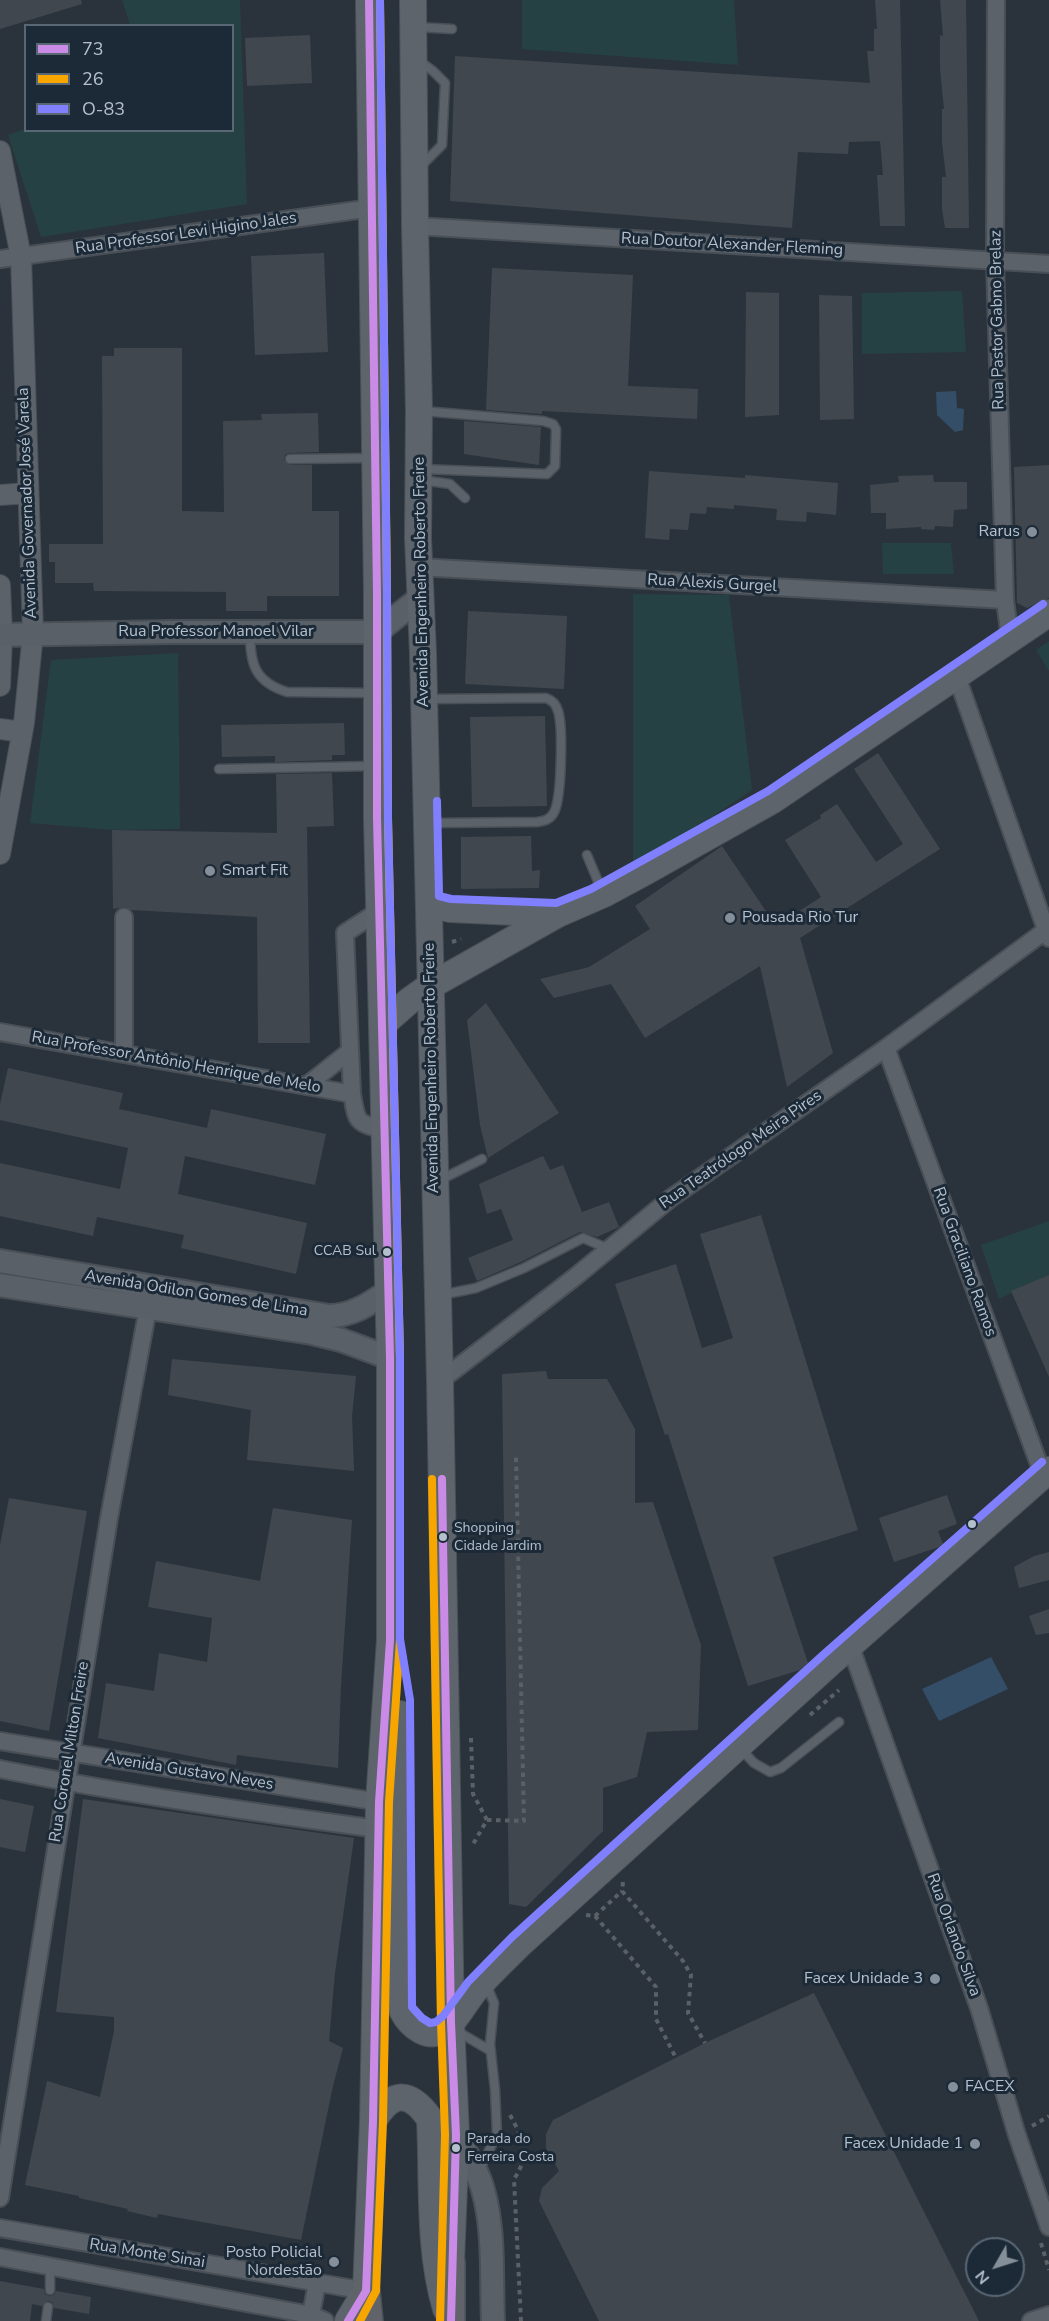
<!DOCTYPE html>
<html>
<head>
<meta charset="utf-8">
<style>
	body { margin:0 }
	#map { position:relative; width:1049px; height:2321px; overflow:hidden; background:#2a333c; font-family:"Nunito Sans",sans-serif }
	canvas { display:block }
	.legend { position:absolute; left:24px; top:24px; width:210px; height:108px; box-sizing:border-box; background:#1c2a38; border:2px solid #596674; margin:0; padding:8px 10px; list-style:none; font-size:18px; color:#b5c0cd }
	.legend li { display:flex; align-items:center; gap:12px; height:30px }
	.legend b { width:30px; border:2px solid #596674 }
	.north { position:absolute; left:965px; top:2237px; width:60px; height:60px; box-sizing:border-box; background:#1c2a38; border:2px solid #596674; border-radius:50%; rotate:231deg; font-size:16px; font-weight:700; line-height:24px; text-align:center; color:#b5c0cd }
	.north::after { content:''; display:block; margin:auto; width:21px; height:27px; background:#848f9a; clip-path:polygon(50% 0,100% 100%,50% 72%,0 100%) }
</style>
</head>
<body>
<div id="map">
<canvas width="1049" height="2321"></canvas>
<ul class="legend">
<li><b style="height:8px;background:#ca8be6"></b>73</li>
<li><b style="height:8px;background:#f7a600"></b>26</li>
<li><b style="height:8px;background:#8080ff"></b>O-83</li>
</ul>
<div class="north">N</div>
</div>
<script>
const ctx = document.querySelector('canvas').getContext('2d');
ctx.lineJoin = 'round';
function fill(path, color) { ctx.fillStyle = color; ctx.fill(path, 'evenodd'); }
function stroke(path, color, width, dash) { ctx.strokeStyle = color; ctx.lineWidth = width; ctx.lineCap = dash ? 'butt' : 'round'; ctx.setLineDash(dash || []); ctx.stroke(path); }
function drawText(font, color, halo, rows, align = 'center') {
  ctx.font = font + ' "Nunito Sans",sans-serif'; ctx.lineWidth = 6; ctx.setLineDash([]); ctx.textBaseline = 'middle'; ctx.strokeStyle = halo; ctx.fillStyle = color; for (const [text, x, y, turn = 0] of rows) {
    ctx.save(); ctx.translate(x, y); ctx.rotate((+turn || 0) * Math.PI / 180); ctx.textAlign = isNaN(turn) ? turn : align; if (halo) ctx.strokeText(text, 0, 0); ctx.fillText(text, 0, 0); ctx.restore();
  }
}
fill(new Path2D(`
	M122 0H240L247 204 41 237 8 135 25 129 232 130V26L130 25Z
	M522 0H734L738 65 522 49Z
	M962 291 966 352 862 354V293Z
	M882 543H951L954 574H883Z
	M633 594 729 595 752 790 633 870Z
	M1049 641V671L1036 650Z
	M178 653 180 829 112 830 30 823 51 660Z
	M1049 1221V1275L999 1299 981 1245Z`), '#264143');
fill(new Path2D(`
	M956 391 957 408 964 409 963 430 955 432 937 415 936 392Z
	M991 1657 1008 1689 939 1721 922 1689Z`), '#344e68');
fill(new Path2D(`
	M0 0H81L82 4 0 29Z
	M875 0H900L905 226H880L877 175H883L880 141 849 142 848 154 798 152 792 228 450 201 455 56 870 83 867 51H874V29H877Z
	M940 0H966L969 228H945L942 209V177H946L942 142V109H944L940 69V35L943 36Z
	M310 35 312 83 247 86 245 38Z
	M324 253 328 352 255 355 251 256Z
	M492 268 633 275 628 386 698 389 697 419 542 411V414L486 410Z
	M746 292 779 293V415L745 417Z
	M819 295 852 296 854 419 820 420Z
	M114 348H182V511L224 512 223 421 262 420 261 414 318 413 319 452 289 453 285 455 284 460 290 465H312V511H339V596H267V611H226V592L94 591 93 583H55V562H49V544H103L102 356H114Z
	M464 421 541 427 539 465 464 454Z
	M1049 465V598L1027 608 1017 603 1014 467Z
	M649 471 745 478V475L838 483 836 515 807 512 806 522 776 520 777 509 734 505V509L707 507 706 514 690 513 688 530 670 529 669 540 645 538Z
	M933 475 934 482H967V509L954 510 953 527 935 526 934 530 921 529V527L886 529V513H871L870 485 899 482 898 476Z
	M468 611 567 616 564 689 465 684Z
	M545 716 547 806 472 807 470 717Z
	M344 723 345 755H332V760L275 762V756L222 757 221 725Z
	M878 753 940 849 800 938 833 1053 787 1087 760 966 645 1038 611 984 554 998 540 979 589 967 650 929 635 906 722 846 776 926 821 897 785 840 821 818 820 815 837 804 876 862 903 844 854 769Z
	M332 773 334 826 307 827 310 1043H258L257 917 131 910 125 907 113 909 112 830 277 833 276 774Z
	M531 836 532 871 540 870 539 888 461 889V837Z
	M486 1003 559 1113 488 1158 480 1125 467 1020Z
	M8 1068 123 1093 119 1109 207 1128 211 1109 326 1134 315 1185 185 1156 178 1194 307 1223 296 1274 181 1248 184 1235 97 1217 93 1236 0 1216V1163L120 1189 128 1148 0 1120V1104Z
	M543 1156 550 1170 563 1165 582 1212 609 1202 619 1227 597 1237 580 1232 521 1262 477 1281 468 1258 513 1240 501 1209 487 1214 479 1184Z
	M761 1215 858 1530 773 1557 808 1663 800 1670 748 1686 668 1434 665 1435 615 1284 676 1264 702 1348 733 1338 700 1234Z
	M1049 1275V1377L1011 1291Z
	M172 1359 356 1376 352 1416 354 1471 247 1460 251 1410 168 1395Z
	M546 1371 548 1379H607L635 1429V1503L653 1502 701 1645 698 1730 647 1732 637 1777 603 1788V1831L526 1907 509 1904 502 1374Z
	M947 1495 957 1524 938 1531 943 1544 939 1547 894 1562 879 1518Z
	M9 1498 87 1511 49 1731 0 1721V1545Z
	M273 1508 352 1520 341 1686 338 1768 237 1755 236 1765 98 1738 106 1683 154 1691 159 1653 207 1662 212 1618 148 1607 156 1561 260 1581Z
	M1049 1552V1580L1019 1588 1014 1567 1034 1556Z
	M1049 1609V1633L1036 1635 1029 1616Z
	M0 1799 34 1806 25 1852 0 1847Z
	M83 1799 354 1838 335 1973 329 2041 343 2048 333 2086 301 2240 158 2214 157 2218 127 2211 128 2209 79 2198V2196L25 2185 47 2081 100 2097 114 2031V2017L56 2012Z
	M814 1993 979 2321H599L539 2201 542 2188 559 2171 546 2148V2134L553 2120 705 2043Z
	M0 2281 44 2289 45 2294 49 2296 54 2295 56 2291 91 2297 89 2314 54 2308 52 2302 48 2301 42 2306 32 2304 30 2321H0Z`), '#40474f');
const service = new Path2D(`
	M417 27 452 29
	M418 60 433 71 445 83 442 145 421 166
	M290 459 372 458
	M422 469 547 474 555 466 556 429 553 424 543 421 422 411
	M422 480 450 484 465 498
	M250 633C250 664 255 682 287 692L373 693
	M427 699 546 698C552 700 556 704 558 711 563 726 562 802 553 814 549 820 544 821 537 822L431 823
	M219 769 374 766
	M587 855 602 891
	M438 1181 482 1159
	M441 1295 476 1288 524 1268 583 1238 609 1249
	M740 1748 754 1763 770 1772 781 1768 839 1722
	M455 2030 491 2051
	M480 2169 497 2134 495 2090 490 2044 494 2003 486 1984
	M50 2266V2290
	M46 2321 48 2307`);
const minor = new Path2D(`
	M996 0 995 261 1005 600 1010 639
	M415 226 1049 264
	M0 259 372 208
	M419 567 1005 600
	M957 677 1049 938
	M379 911 345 933 352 1094C357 1122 355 1122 383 1130
	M0 1032 352 1094
	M886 1048 1043 1475
	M124 1054V917
	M306 1086 350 1051
	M440 1381 575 1277 671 1198 886 1048 1049 928
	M850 1645 979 2008 1017 2135 1049 2227
	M0 1741 379 1802
	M0 1769C125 1794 252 1812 378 1829
	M0 2198 109 1518 148 1308
	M0 2228 366 2291
	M0 2257 311 2315 325 2321
	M311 2315 317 2283
	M1031 2321 1049 2315`);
const tertiary = new Path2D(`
	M0 151 21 257 33 633 24 723 0 854
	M0 495 28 493
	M0 585 2 635 0 686
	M0 729 22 732`);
const secondary = new Path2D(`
	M0 635 171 632H377L420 598
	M0 1261 329 1316C352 1316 369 1304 387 1292
	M0 1285 312 1333 341 1340 390 1358
	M456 2135C466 2153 478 2171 483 2190 495 2232 491 2278 493 2321`);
const primary = new Path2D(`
	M413 0 415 226 419 411 418 538 423 654 440 1381 451 2022 456 2135 451 2262
	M429 904 450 909 558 914
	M383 1024 409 1001 430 986 558 914 604 894 645 872 773 800 1049 613
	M400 1714 402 2010C410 2026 430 2043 447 2027 458 2017 466 2001 476 1989 489 1974 504 1960 519 1945L830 1663 1049 1470
	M373 2121C392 2091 409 2089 430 2119 433 2182 428 2249 446 2309
	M348 2321 366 2291 373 2121 379 1802 390 1640V1358L377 818V594L369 0`);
const trunk = new Path2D(`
	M451 2262V2321
	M366 2291 369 2321`);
stroke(service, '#494f56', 11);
stroke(minor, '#494f56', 20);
stroke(tertiary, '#494f56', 22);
stroke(secondary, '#494f56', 26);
stroke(primary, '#495058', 28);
stroke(trunk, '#474f57', 30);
stroke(new Path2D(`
	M452 942 461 939
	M810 1715 839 1690
	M471 1738 473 1794 487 1820 472 1846
	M487 1820 524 1821 516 1457
	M623 1882 622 1891 683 1961 691 1975 688 2013 705 2043
	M586 1915 595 1916 656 1987V2019L676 2058
	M595 1916 622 1891
	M510 2115C523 2139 531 2154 514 2179L521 2321
	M1032 2126 1049 2116
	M1041 2243 1049 2270`), '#596066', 4, [4.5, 4.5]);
stroke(service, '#5c6269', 8);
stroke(minor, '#5c6269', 16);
stroke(tertiary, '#5c6269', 20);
stroke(secondary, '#5a6067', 22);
stroke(primary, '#5e646b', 26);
stroke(trunk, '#60646a', 27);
stroke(new Path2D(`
	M442 1479 451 2022 456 2135 451 2321
	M348 2321 366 2291 373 2121 379 1802 390 1640V1358L377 818V594L369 0`), '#ca8be6', 8);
stroke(new Path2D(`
	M432 1479 441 2022 445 2135 440 2321
	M360 2321 376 2291 383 2121 389 1802 400 1640V1358L388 818 387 594 380 0`), '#f7a600', 8);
stroke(new Path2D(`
	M380 0 387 594 388 818 400 1358V1639L410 1700 412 2007 422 2018 430 2023 436 2022 443 2016 468 1982 512 1937 823 1655 1042 1462
	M437 801 439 896 451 899 556 903 591 889 768 791 1043 604`), '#8080ff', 8);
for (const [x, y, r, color] of [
	[1032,532,6,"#848f9a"],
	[210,871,6,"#848f9a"],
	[730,918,6,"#848f9a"],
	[387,1252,5,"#b5c0cd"],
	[972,1524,5,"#b5c0cd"],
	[443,1537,5,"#b5c0cd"],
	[935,1979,6,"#848f9a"],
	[953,2087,6,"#848f9a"],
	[975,2144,6,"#848f9a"],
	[456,2148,5,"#b5c0cd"],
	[334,2262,6,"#848f9a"]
]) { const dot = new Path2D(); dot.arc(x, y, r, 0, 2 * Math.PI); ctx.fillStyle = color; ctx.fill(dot); stroke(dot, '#1c2a38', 2); }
drawText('14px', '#b5c0cd', '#1c2a38', [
	["CCAB Sul",376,1252,"right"],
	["Shopping",454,1529],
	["Cidade Jardim",454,1547],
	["Parada do",467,2140],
	["Ferreira Costa",467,2158]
], 'left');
drawText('16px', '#b5c0cd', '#1c2a38', [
	["Rua Professor Levi Higino Jales",186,234,-8],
	["Rua Doutor Alexander Fleming",732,245,3],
	["Rua Pastor Gabno Brelaz",998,320,-91],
	["Avenida Governador José Varela",28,503,-92],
	["Avenida Engenheiro Roberto Freire",422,582,-91],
	["Rua Alexis Gurgel",712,584,3],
	["Rua Professor Manoel Vilar",216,632],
	["Rua Professor Antônio Henrique de Melo",176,1063,10],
	["Avenida Engenheiro Roberto Freire",432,1068,-91],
	["Rua Teatrólogo Meira Pires",741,1150,-35],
	["Rua Graciliano Ramos",964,1262,70],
	["Avenida Odilon Gomes de Lima",196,1294,9],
	["Rua Coronel Milton Freire",70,1752,-81],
	["Avenida Gustavo Neves",189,1772,9],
	["Rua Orlando Silva",953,1935,70],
	["Rua Monte Sinai",147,2254,9]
]);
drawText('16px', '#b5c0cd', '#1c2a38', [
	["Rarus",1020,532],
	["Smart Fit",222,871,"left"],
	["Pousada Rio Tur",742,918,"left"],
	["Facex Unidade 3",923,1979],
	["FACEX",965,2087,"left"],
	["Facex Unidade 1",963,2144],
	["Posto Policial",322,2253],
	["Nordestão",322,2271]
], 'right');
</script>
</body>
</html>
